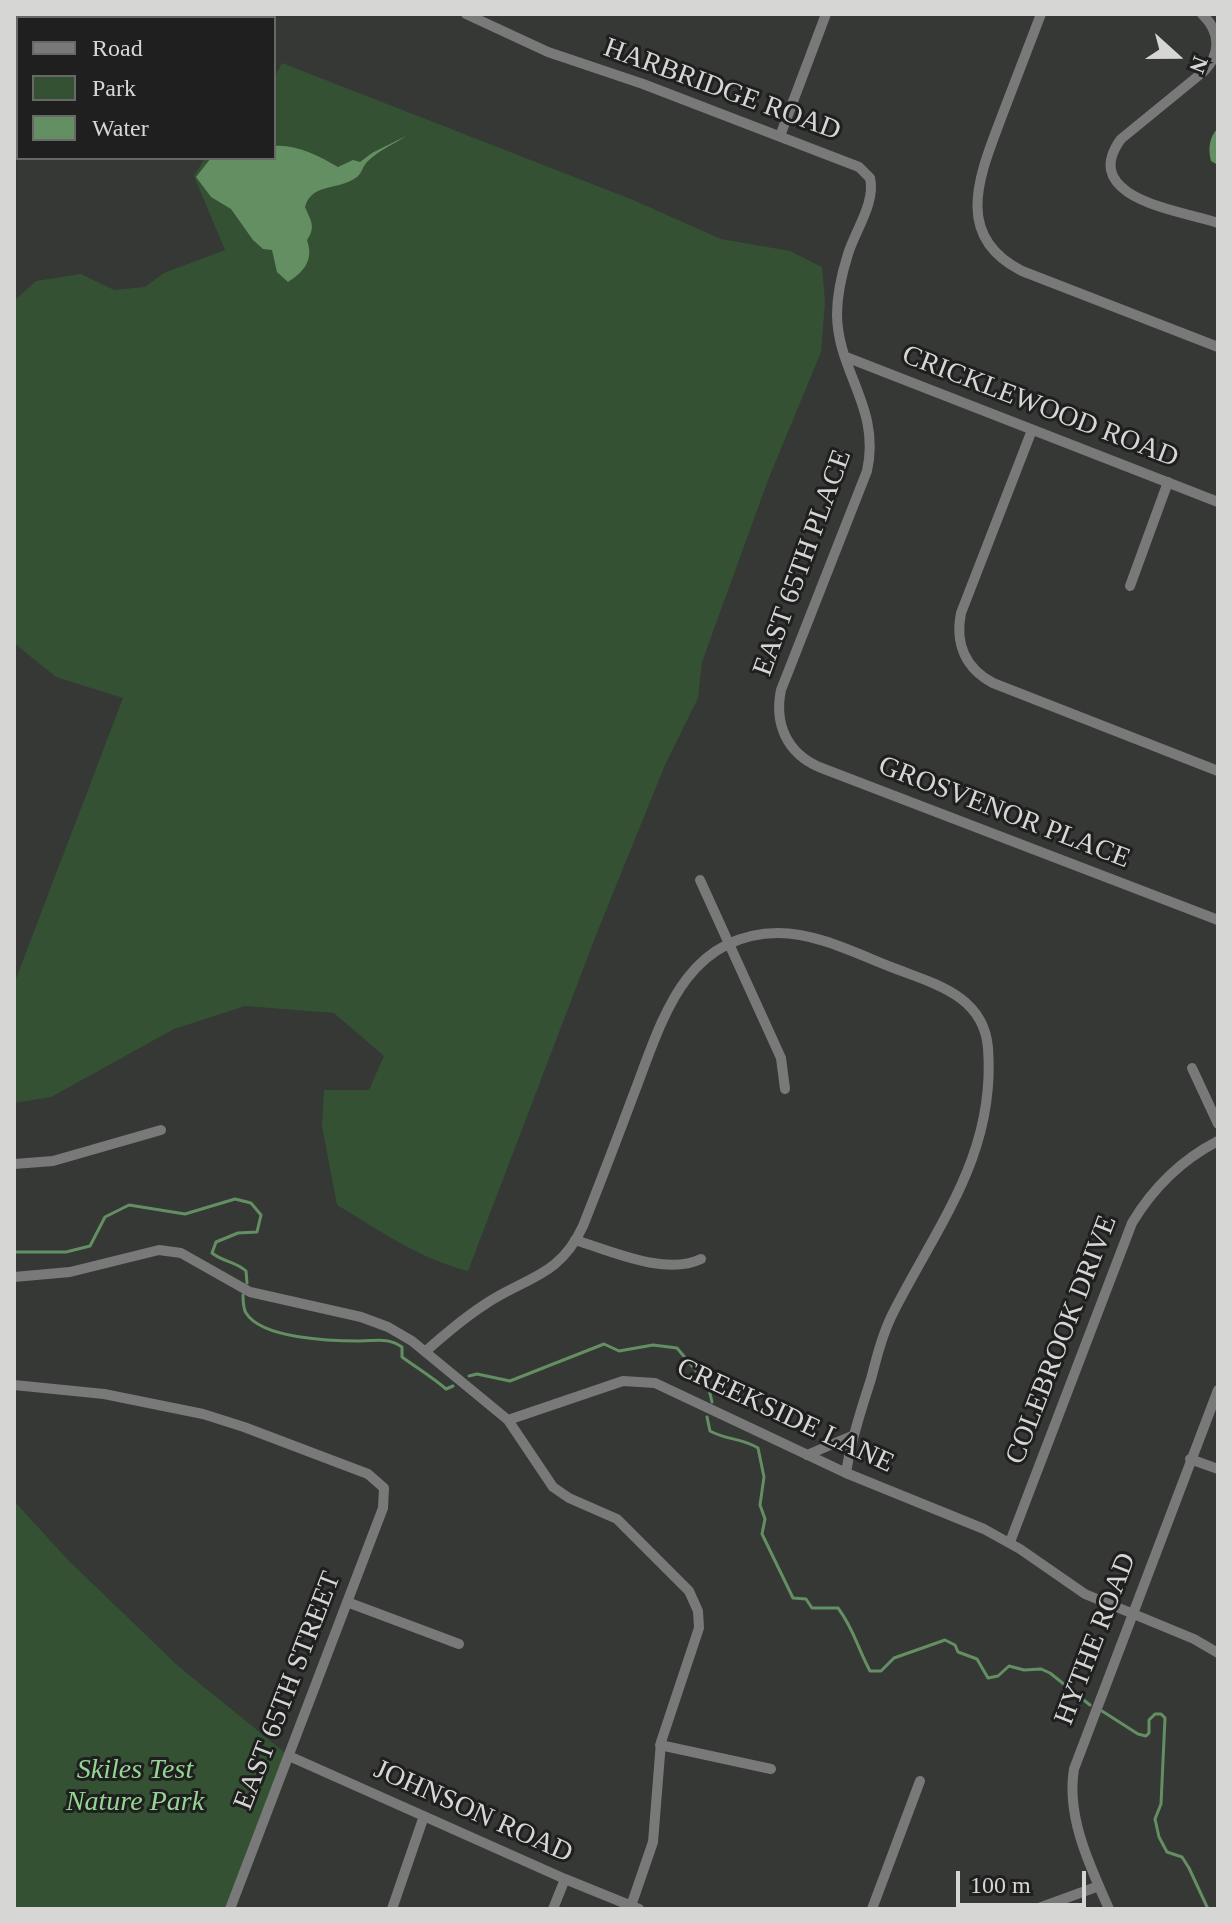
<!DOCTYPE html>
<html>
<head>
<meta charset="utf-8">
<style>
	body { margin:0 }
	#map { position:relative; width:1232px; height:1923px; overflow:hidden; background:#353835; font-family:Georgia,serif }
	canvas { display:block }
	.frame { position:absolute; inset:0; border:16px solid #d6d7d5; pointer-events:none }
	.legend { position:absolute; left:16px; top:16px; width:260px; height:144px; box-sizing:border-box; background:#1e1f1e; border:2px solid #686967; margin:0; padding:10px 14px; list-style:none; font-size:24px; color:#d6d7d5 }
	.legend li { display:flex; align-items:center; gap:16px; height:40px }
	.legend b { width:40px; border:2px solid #686967 }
	.north { position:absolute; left:1136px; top:16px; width:80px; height:80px; -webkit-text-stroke:6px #1e1f1e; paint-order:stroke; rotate:111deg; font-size:22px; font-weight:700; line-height:32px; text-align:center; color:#d6d7d5 }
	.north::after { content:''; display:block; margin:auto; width:28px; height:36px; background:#d6d7d5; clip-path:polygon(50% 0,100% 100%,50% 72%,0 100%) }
	.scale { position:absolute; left:956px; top:1871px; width:130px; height:36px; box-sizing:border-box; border:4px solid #d6d7d5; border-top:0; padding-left:10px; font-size:24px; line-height:28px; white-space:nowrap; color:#d6d7d5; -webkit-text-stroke:6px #1e1f1e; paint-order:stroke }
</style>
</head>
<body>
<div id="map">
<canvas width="1232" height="1923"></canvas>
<div class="frame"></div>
<ul class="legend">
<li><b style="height:10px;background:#787978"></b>Road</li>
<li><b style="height:22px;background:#345233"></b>Park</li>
<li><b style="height:22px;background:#648f62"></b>Water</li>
</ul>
<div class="north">N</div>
<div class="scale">100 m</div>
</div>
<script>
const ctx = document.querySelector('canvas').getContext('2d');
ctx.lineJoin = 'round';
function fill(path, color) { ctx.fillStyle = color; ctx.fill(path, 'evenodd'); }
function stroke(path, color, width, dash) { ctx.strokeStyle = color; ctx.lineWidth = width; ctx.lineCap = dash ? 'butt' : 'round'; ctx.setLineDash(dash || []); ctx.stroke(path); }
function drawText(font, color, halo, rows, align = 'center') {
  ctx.font = font + ' Georgia,serif'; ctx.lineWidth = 6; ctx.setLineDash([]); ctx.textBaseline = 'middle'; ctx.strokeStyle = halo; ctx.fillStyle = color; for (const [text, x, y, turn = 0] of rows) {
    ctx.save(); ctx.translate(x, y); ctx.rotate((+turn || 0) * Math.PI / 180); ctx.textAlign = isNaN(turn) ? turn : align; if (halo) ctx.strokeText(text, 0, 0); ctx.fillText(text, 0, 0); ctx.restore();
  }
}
fill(new Path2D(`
	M282 63 633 200 721 239 790 251 822 267 825 302 821 352 768 480 702 662 698 698 665 765 598 930 468 1271C420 1259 379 1230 337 1205L322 1126 324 1090H369L384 1056 334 1013 245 1006 174 1029 51 1097 14 1103V984L123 698 56 677 14 643V301L36 281 81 274 114 290 145 287 164 273 225 250 194 176 205 158H274V78Z
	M14 1501 68 1560 178 1666 289 1756 230 1909H14Z`), '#345233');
fill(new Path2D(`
	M1218 128V165L1211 161C1208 149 1209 137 1218 128Z
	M406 136C394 144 378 151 368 161 363 165 362 173 357 177 339 191 312 182 305 207 311 221 316 227 307 240 314 260 304 272 288 282L277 272 272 250 263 249 253 240 231 209 211 197 196 177 211 158H274V146C296 144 319 156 338 167L353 160 360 162 372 153Z`), '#648f62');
stroke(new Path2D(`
	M14 1252H66L90 1246 105 1217 129 1205 185 1214 235 1199 251 1203 261 1215 257 1232 238 1233 216 1242 212 1253C223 1262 235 1261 246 1271L247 1283
	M243 1295C243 1302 243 1308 246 1313 262 1339 332 1341 360 1341 376 1341 388 1337 402 1347V1357C417 1368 432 1377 446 1389L453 1386
	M469 1376 477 1374 510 1381 604 1344 619 1351 653 1345 677 1348 708 1385 712 1402
	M707 1417 710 1431C726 1440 742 1438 758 1448L764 1477 760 1505 765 1519 762 1534 793 1598 806 1599 812 1608H838C854 1629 857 1647 870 1671H881L894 1658 945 1640 955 1645 958 1652 977 1659 988 1678 998 1676 1009 1666 1024 1670 1041 1669 1050 1673 1090 1705
	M1102 1711 1138 1734 1146 1736 1149 1733V1720L1155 1714H1161L1165 1718 1161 1804 1155 1819 1159 1837 1167 1852 1182 1857 1189 1868 1208 1909`), '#648f62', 3);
stroke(new Path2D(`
	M466 14 548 52 643 84 859 167 870 178C876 202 855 231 848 254 842 273 837 295 837 315 838 373 881 408 867 471L781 690C774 724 787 753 819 767L1218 920
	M1041 14C1028 47 1016 80 1003 113 982 170 950 235 1022 271L1218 347
	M1202 14C1221 32 1221 55 1203 72L1121 139C1077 199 1184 211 1218 223
	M45 18H49
	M14 23 18 22
	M780 136 826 14
	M846 357 1218 502
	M1032 430 961 613C955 643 965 668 993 683L1218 771
	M1130 586 1168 482
	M700 880 781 1058 785 1089
	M1192 1068 1218 1124
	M14 1164 53 1161 161 1130
	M575 1240C612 1251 665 1276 701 1259
	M14 1277 70 1272 159 1250 181 1253 250 1292 361 1317 388 1327 412 1341 508 1420 553 1487 569 1498 617 1519 689 1591 698 1611 699 1628 661 1742 653 1842 631 1906
	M426 1351C444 1335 464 1318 484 1305 525 1277 559 1278 583 1226 600 1183 617 1139 633 1096 661 1024 683 934 778 933 819 933 861 956 899 970 939 985 984 998 988 1048 996 1153 939 1223 894 1311 883 1332 877 1356 871 1379 861 1410 851 1441 846 1473
	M14 1385 104 1394 203 1414 244 1427 368 1474 384 1488 383 1508 230 1909
	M508 1420 623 1381 655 1383 846 1473 984 1529 1020 1549 1085 1594 1194 1639 1218 1653
	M807 1455 854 1435
	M1190 1459 1218 1469
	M1010 1542 1132 1223C1153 1188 1181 1160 1218 1141
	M347 1602 459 1644
	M660 1745 771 1769
	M289 1756 565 1879 639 1909
	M392 1909 424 1816
	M553 1909 565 1879
	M872 1909 920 1781
	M1036 1909 1099 1886
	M1109 1909C1090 1866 1066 1817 1074 1769L1218 1390`), '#787978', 10);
drawText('28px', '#d6d7d5', '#1e1f1e', [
	["HARBRIDGE ROAD",722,90,20],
	["CRICKLEWOOD ROAD",1040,407,21],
	["EAST 65TH PLACE",803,563,-70],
	["GROSVENOR PLACE",1004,813,21],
	["COLEBROOK DRIVE",1062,1340,-69],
	["CREEKSIDE LANE",785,1416,25],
	["HYTHE ROAD",1096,1639,-69],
	["EAST 65TH STREET",288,1691,-69],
	["JOHNSON ROAD",473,1812,24]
]);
drawText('italic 28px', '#95d593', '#1e1f1e', [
	["Skiles Test",135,1771],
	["Nature Park",135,1803]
]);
</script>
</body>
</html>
